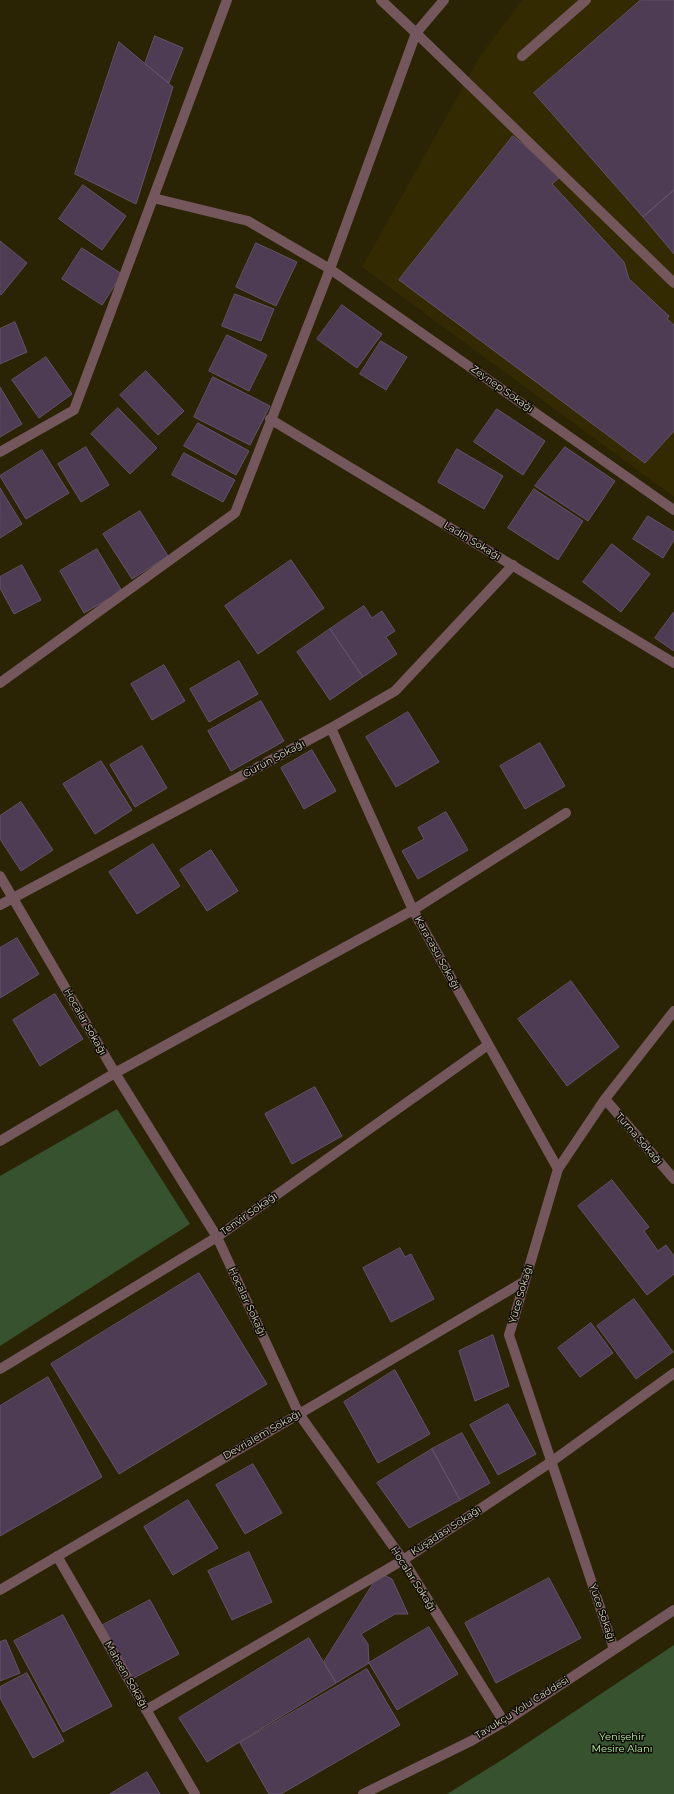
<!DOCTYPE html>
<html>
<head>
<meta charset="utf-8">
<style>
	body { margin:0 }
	canvas { display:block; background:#2a2304 }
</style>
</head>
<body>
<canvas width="674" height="1794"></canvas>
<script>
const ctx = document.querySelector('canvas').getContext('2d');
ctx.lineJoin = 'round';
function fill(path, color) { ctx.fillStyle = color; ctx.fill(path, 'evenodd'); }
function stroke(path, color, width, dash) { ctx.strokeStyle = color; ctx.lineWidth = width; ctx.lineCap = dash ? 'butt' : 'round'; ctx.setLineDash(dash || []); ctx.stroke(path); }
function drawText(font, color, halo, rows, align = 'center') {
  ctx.font = font + ' Montserrat,sans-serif'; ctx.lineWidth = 3; ctx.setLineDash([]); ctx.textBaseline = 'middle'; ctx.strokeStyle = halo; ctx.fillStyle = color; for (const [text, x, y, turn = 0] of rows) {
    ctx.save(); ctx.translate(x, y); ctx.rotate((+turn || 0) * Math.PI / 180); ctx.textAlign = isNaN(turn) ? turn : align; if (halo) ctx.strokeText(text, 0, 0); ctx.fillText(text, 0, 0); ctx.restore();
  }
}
fill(new Path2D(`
	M522 0H674V497L362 267 481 55Z`), '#332a02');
fill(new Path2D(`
	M117 1109 190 1224 0 1346V1176Z
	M674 1645V1794H447L505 1758Z`), '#36522e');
const building = new Path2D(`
	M641 0H674V190L643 217 534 93Z
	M155 36 183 48 169 83 145 64Z
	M119 42 173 87 136 204 75 174Z
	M513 136 561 176 552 184 624 262 629 279 669 316 667 319 674 325V431L645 463 399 280Z
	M83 185 126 216 102 250 59 219Z
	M674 190V254L643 217Z
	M0 241 27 263 1 295 0 294Z
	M256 243 297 262 276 306 236 287Z
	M82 248 122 274 102 305 62 279Z
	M235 294 274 309 261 341 222 326Z
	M342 305 382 334 357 368 317 339Z
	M15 322 27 352 0 364V329Z
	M227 335 267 355 249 391 209 371Z
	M381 341 407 357 386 390 360 374Z
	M46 357 72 394 39 418 12 380Z
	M146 371 184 411 158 435 120 395Z
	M213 377 270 406 250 445 194 417Z
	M0 387 22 424 0 437Z
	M118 408 157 448 130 474 91 434Z
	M497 409 545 441 523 475 474 442Z
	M198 423 249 451 236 475 184 446Z
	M86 447 109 485 81 502 58 464Z
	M565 447 615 481 588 521 535 486Z
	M457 449 503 476 484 509 438 482Z
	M42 450 69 493 26 519 0 476Z
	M184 453 235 480 223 502 172 475Z
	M0 488 22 524 0 538Z
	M534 489 583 521 558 560 508 528Z
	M140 511 168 556 132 579 103 534Z
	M648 516 674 532V540L663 558 633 539Z
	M612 544 650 574 621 612 583 582Z
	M97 549 122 591 84 613 60 571Z
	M291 560 324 608 258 654 225 606Z
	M22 565 41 600 14 614 0 588V577Z
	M364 606 372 618 382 611 395 631 386 637 397 654 363 677 330 629Z
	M674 612V651L655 638Z
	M330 629 363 677 330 700 297 652Z
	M239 661 258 694 209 722 190 689Z
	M164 665 185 701 152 720 131 684Z
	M261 701 284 741 231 771 208 731Z
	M408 712 439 762 396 787 366 737Z
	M540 743 565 786 525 809 500 766Z
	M142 746 167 788 135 807 110 765Z
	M312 750 336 791 304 809 281 768Z
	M101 761 132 810 95 834 63 784Z
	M21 802 53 850 21 871 0 839V816Z
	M446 812 468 850 418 879 402 851 424 839 418 828Z
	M153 844 180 886 137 914 109 872Z
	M211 850 238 891 207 911 180 870Z
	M17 938 39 974 0 998V948Z
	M571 981 619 1047 567 1086 518 1019Z
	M55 994 83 1039 40 1066 13 1020Z
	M315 1087 342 1136 292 1164 265 1114Z
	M612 1180 649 1227 644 1231 658 1251 666 1245 674 1256V1274L647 1295 578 1206Z
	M400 1248 405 1257 411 1254 434 1299 391 1322 363 1268Z
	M199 1273 267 1384 119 1474 51 1364Z
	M634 1299 673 1352 636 1379 597 1326Z
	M591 1323 613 1353 580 1377 558 1348Z
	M493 1335 509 1386 475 1401 459 1351Z
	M395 1370 430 1434 378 1463 344 1402Z
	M48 1377 102 1477 0 1536V1406Z
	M508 1404 536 1454 498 1475 470 1425Z
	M462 1433 490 1483 460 1500 432 1449Z
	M432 1449 460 1500 409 1528 377 1483Z
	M253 1464 282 1513 245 1534 216 1485Z
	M188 1500 218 1548 173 1575 144 1527Z
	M249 1552 272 1602 232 1620 208 1571Z
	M380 1573 392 1579 408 1614H395L361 1634 368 1644 369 1663 336 1683 324 1662Z
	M549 1578 581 1638 496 1683 465 1623Z
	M150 1600 179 1654 130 1680 101 1626Z
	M63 1615 112 1706 63 1732 14 1641Z
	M429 1627 458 1674 397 1710 369 1663Z
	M309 1638 336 1683 207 1762 179 1718Z
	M6 1640 20 1673 0 1681V1642Z
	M367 1669 400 1725 281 1794H269L240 1743Z
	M27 1673 64 1741 33 1758 0 1698V1687Z
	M147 1772 160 1794H110Z`);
fill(building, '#4e3c55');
stroke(building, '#64526b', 1);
stroke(new Path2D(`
	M522 56 586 0`), '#73575c', 10);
stroke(new Path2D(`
	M381 0 416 33 444 0
	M153 198 248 221 330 269 674 510
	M270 419 674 663
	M0 452 74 410 227 0
	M0 683 235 513 330 269 416 33 674 283
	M331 728 413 910 558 1169
	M0 876 115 1073 217 1237 299 1414 403 1560 504 1722
	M0 905 331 728 395 691 513 565
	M605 1099 674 1179
	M0 1141 115 1073 413 910 566 813
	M0 1369 217 1237 488 1045
	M57 1556 195 1794
	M0 1590 525 1281
	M614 1649 509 1335 558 1169 605 1099 674 1011
	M146 1710 403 1560 551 1462 674 1373
	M363 1794 471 1741 504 1722 674 1610`), '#73575c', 10);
drawText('10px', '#dcd8c7', '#0f0c03', [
	["Zeynep Sokağı",502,389,35],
	["Ladin Sokağı",472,541,31],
	["Gürün Sokağı",274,759,-28],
	["Karacasu Sokağı",437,953,61],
	["Hocalar Sokağı",85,1022,60],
	["Turna Sokağı",639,1139,49],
	["Tenvir Sokağı",249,1214,-35],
	["Yüce Sokağı",521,1294,-74],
	["Hocalar Sokağı",247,1302,65],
	["Devrialem Sokağı",262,1435,-30],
	["Kuşadası Sokağı",446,1531,-33],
	["Hocalar Sokağı",413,1579,57],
	["Yüce Sokağı",602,1613,71],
	["Mahsen Sokağı",126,1675,60],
	["Tavukçu Yolu Caddesi",522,1708,-32]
]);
drawText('10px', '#b8f0a7', '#0f0c03', [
	["Yenişehir",622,1737],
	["Mesire Alanı",622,1749]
]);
</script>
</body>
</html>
